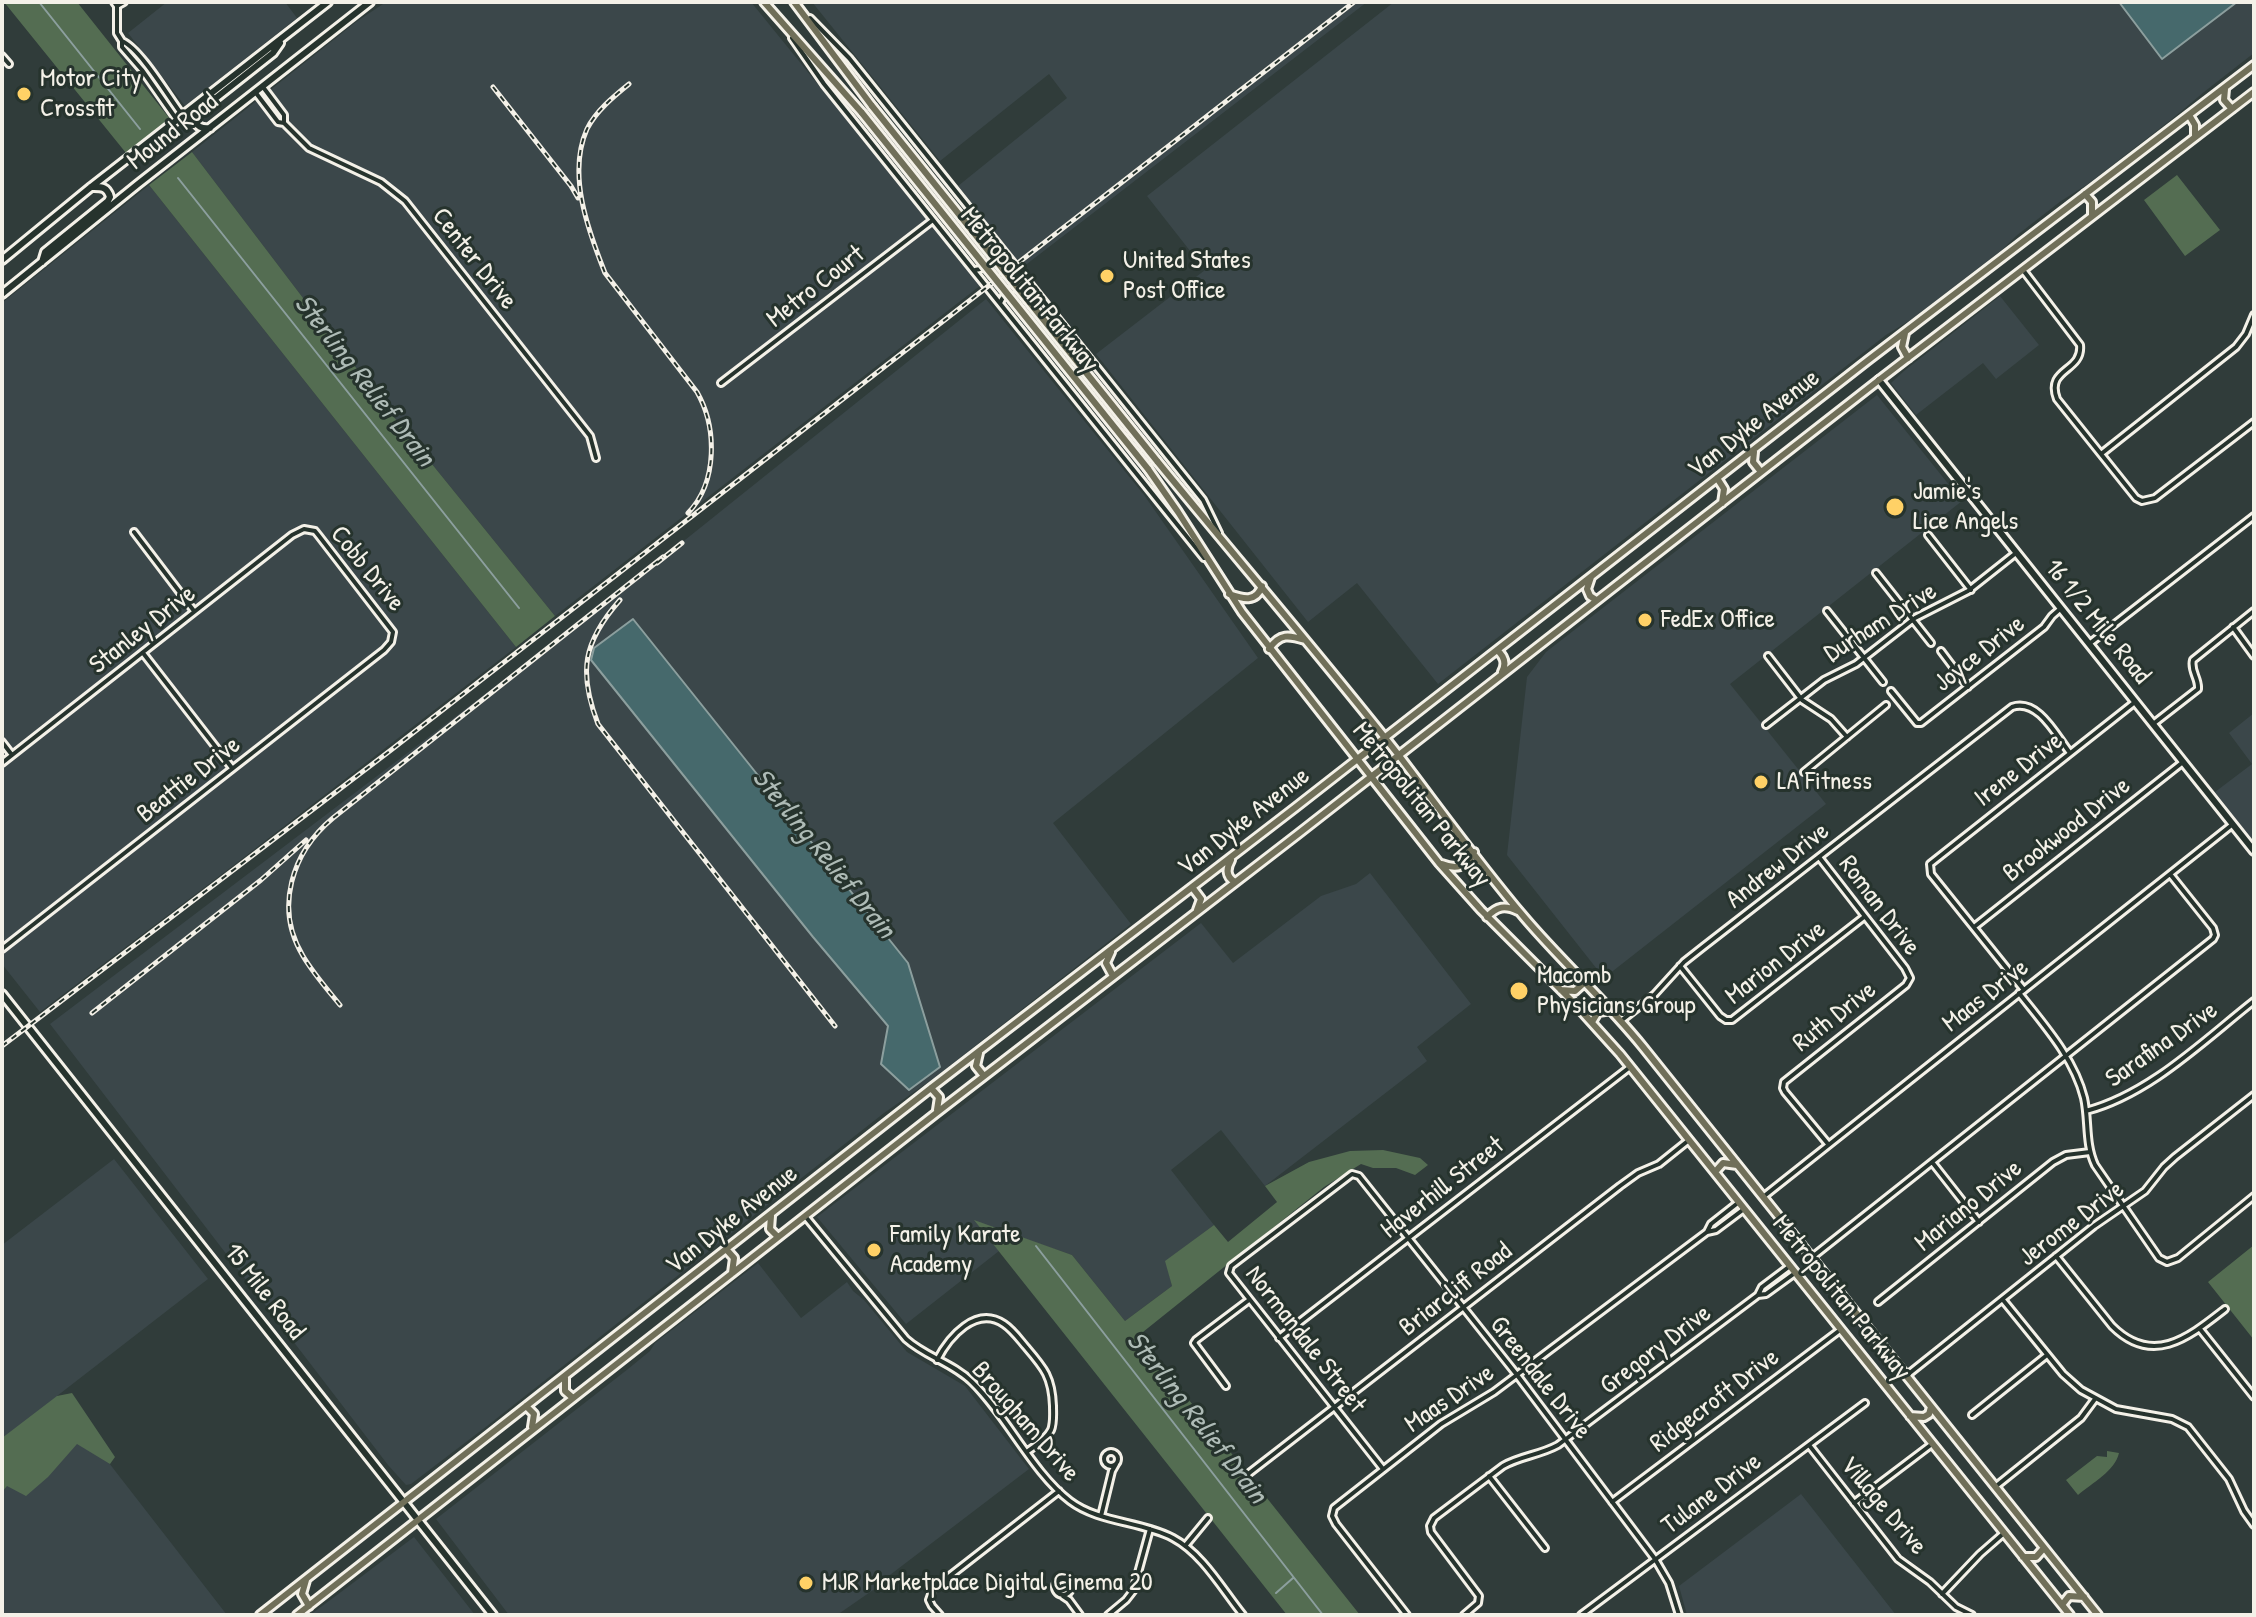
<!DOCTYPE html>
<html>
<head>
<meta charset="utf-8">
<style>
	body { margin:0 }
	#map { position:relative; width:2256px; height:1617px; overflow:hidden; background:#303c3a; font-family:"Patrick Hand",sans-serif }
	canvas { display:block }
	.frame { position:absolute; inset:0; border:4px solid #f4f1e8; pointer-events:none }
</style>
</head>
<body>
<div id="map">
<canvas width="2256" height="1617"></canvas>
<div class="frame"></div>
</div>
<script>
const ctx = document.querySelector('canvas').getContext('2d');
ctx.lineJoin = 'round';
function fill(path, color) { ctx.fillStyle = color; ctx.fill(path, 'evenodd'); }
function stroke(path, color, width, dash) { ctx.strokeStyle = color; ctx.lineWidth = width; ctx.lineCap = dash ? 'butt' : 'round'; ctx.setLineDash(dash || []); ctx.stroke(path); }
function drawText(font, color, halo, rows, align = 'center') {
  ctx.font = font + ' "Patrick Hand",sans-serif'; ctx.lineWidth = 6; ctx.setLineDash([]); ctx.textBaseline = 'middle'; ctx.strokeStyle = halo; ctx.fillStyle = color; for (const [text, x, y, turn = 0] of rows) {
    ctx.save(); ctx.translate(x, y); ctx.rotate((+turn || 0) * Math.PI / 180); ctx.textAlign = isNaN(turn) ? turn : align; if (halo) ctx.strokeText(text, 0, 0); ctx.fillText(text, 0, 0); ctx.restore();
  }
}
fill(new Path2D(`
	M167 2H285L297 18 185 106 128 33Z
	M386 2H751L981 285 555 616 389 411 192 152 356 22Z
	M812 2H1367L1023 267 958 186 1067 98 1049 74 940 161Z
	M1394 2H2254V53L2204 92 2172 119 2088 184 2061 201 2016 236 2003 249 1912 319 1886 335 1438 684 1357 583 1308 622 1096 354 1205 270 1147 196Z
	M149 185 516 647 234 865 40 1012 2 964V303Z
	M2000 296 2039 345 1996 379 1983 363 1916 415 1891 383 1904 371Z
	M986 299 1144 495 1258 658 1053 823 1131 924 934 1078 884 1113 487 1426 411 1484 406 1485 388 1465 50 1024 625 588Z
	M1877 395 1962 501 1730 684 1826 804 1604 978 1507 855 1527 677 1546 652Z
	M2254 713V843L2215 792 2252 764 2229 733Z
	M1370 873 1471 1004 1417 1047 1427 1061 1265 1186 1221 1130 1171 1170 1214 1225 1166 1261 1172 1286 1125 1321 1072 1255 976 1222 999 1251 906 1324 817 1217 1201 923 1233 963 1321 896 1356 884Z
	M114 1159 208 1279 57 1396 227 1615H2V1245Z
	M758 1263 801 1318 847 1282 853 1291 864 1300 907 1352 965 1386 1029 1469 886 1578 876 1588 837 1615H509L436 1519 628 1369 650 1351 655 1343Z
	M1801 1494 1896 1615H1687L1679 1586Z
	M414 1537 475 1615H310L337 1595Z`), '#3b474a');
fill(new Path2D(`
	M4 2H77L170 119 126 153Z
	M192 152 389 411 555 616 516 647 149 185Z
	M2177 175 2220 230 2185 256 2144 200Z
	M1383 1150 1420 1158 1428 1165 1415 1175 1396 1168H1373L1361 1164 1324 1187 1138 1336 1360 1615H1287L974 1220 1072 1255 1125 1321 1172 1286 1165 1261 1214 1225 1228 1242 1277 1202 1265 1186 1309 1162 1350 1151Z
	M2254 1245V1340L2208 1282Z
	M72 1393 115 1457 110 1464 77 1444 48 1477 26 1496 7 1486 2 1492V1438L57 1396Z
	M2107 1451 2119 1453C2115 1471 2092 1483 2078 1495L2066 1480 2097 1456 2107 1457Z`), '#546d52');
const water = new Path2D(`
	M2119 2H2237L2162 59Z
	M633 619 908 963 940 1067 909 1090 881 1064 888 1026 813 937 591 660 594 648Z`);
fill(water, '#46696c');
stroke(water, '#8c9f9e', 2);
stroke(new Path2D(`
	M39 2 140 129
	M178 178 519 608
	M1036 1246 1323 1615
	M1276 1593 1293 1578`), '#8c9f9e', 2);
const street = new Path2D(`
	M114 2 117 6 124 2
	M117 6V33L122 41
	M810 18 849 58 1203 500 1219 533
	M792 38 824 84 1204 558
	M2 56 9 64
	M263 87 284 115V123
	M256 93 278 122 284 123 309 148 381 182 405 201 590 436 596 458
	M177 120 142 70 122 47V41C141 49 169 98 183 116
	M975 270C985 269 998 259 1000 249
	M2023 270 2080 345C2083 372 2045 368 2057 399L2136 498 2142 501 2155 498 2254 422
	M1000 303C1004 293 1018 282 1029 283
	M721 383 933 220
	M2101 454 2236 347 2246 334 2254 315
	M134 532 194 611
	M1928 535 1971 590
	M1876 573 1931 643
	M1827 611 1883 682
	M2233 627 2254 656
	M2089 644 2254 516
	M1941 651 1968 687
	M143 653 232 768
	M1768 656 1802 700 1831 719 1847 737
	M1891 691 1917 723H1921L2044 627 2052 616 2060 609
	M2153 724 2198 689C2199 678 2190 671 2193 660L2254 611
	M1766 725 1824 680 1856 664 1915 618 1968 591 2016 553
	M2 742 12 755
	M2 763 292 535 304 529 315 531 319 536 393 632 391 642 384 650 2 949
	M1804 772 1886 705
	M1819 857 1905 968 1910 978 1906 985 1784 1082 1783 1088 1785 1092 1828 1144
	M1974 927 2183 762
	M1680 966 1720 1016 1726 1020H1732L1864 917
	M2024 990 1931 874 1930 864 2135 702
	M2019 993C2044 1025 2074 1058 2084 1098 2089 1120 2085 1144 2095 1165L2159 1258 2167 1262 2178 1258 2254 1196
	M1622 1020 1654 995 1684 962 1703 947 2012 707C2038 698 2056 735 2070 753
	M2086 1111C2150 1094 2203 1041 2254 1001
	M1932 1162 1979 1222
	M1763 1197 2233 824
	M805 1216 906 1339C926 1357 953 1363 972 1382 1007 1416 1032 1472 1070 1501 1099 1523 1141 1521 1173 1538 1203 1554 1222 1589 1243 1615
	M1707 1232 1711 1224 1739 1202
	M2056 1256 2112 1326C2153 1367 2189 1337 2225 1309
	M1811 1258 2213 939 2215 935 2213 928 2170 874
	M1758 1295 1762 1287 1790 1266
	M2003 1300 2063 1374 2081 1390 2116 1409 2172 1419 2188 1427 2229 1479 2244 1511 2254 1525
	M1878 1302 2053 1162 2066 1155 2090 1152
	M2200 1329 2254 1397
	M1279 1338 1630 1067
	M937 1360C949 1337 976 1305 1004 1324 1013 1330 1019 1339 1026 1347 1044 1368 1052 1377 1053 1406 1053 1414 1054 1423 1051 1430 1046 1440 1036 1445 1028 1451
	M1906 1376 2094 1226 2145 1191 2164 1167 2175 1157 2254 1095
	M1226 1386 1194 1343 1196 1340 1249 1300
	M1972 1415 2047 1355
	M1809 1445 1898 1559 1930 1582 1956 1607 1972 1615
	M1104 1459a7 7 0 1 1 14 0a7 7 0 1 1-14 0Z
	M1383 1469 1229 1273 1231 1266 1352 1174 1359 1176 1517 1375 1655 1559 1669 1583 1679 1615
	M1248 1474 1620 1186 1638 1173 1659 1164 1689 1140
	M1489 1476 1545 1548
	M1995 1487 2081 1418 2095 1399
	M1612 1502 1840 1330
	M1854 1503 1932 1444
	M1101 1516 1112 1471 1116 1464
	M1185 1546 1208 1518
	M1055 1587a8 8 0 1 1 16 0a8 8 0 1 1-16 0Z
	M1942 1594 1980 1554 2004 1533
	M1063 1596 1069 1600 1080 1615
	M940 1615 932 1606 929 1600 933 1589 1059 1491
	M1108 1615 1126 1600 1133 1591 1150 1529
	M1407 1615 1336 1524 1332 1516 1334 1508 1441 1424 1494 1392 1707 1232 1716 1230 1744 1209
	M1464 1615 1478 1603 1479 1596 1431 1532 1430 1526 1434 1518 1503 1466C1520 1456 1540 1455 1558 1445L1758 1295 1766 1294 1795 1273
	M1581 1615 1865 1403`);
const secondary = new Path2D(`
	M210 128C202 129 196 127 195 118L197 113 273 53 280 43
	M2 260 91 187 328 2
	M42 262 45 252 108 201 110 197C107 186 101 187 91 187
	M2 294 138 184 370 2
	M1879 380 2254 851
	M2 994 493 1615`);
const primary = new Path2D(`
	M764 2 862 113
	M794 2 872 106
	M2225 89 2224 100 2232 109
	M2189 115 2195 125V137
	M2085 194 2092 202V215
	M1905 333 1902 347 1908 358
	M1754 452 1753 462 1761 472
	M1157 461C1237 559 1319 654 1397 753 1439 808 1479 864 1524 917 1562 962 1606 1001 1643 1047L2098 1615
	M1148 469 1178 512 1242 612 1439 863 1481 910 1574 1003 1620 1054 2070 1615
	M1717 478 1724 489 1722 503
	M1591 577 1587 589 1590 596 1596 600
	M1229 594C1243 599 1256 603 1262 586
	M1269 649C1280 633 1289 635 1305 640
	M1497 650C1504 656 1507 663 1502 672
	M1231 860C1226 869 1226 877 1235 882
	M1442 864C1457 870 1467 867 1474 852
	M1192 887 1201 899 1197 910
	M1487 917C1497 906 1505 905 1518 911
	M1111 952 1106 963 1113 976
	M1561 990 1575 991 1585 982
	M1592 1022 1598 1012 1612 1010
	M979 1053 976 1066 984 1076
	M931 1088 939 1097 937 1110
	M1715 1172 1723 1163 1737 1165
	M771 1216 770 1229 778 1237
	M726 1249 734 1258 732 1273
	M565 1378V1391L573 1398
	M526 1406 534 1414 532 1427
	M1910 1416 1924 1417 1929 1414 1931 1407
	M2023 1557H2036L2044 1548
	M306 1580 302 1594 309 1606
	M2062 1605 2069 1596 2084 1597
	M260 1615 931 1088 1296 807 1867 361 2254 65
	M297 1615 935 1114 1298 834 1879 380 2254 92`);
stroke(street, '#f4f1e8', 10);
stroke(secondary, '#f4f1e8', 12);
stroke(primary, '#f4f1e8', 12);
stroke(street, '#26332d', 4);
stroke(secondary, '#26332d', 6);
stroke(primary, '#706f59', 6);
const rail = new Path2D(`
	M629 84C613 97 596 111 587 129 567 174 588 230 605 273L697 392C717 427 718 482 688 513
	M493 87 571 186 578 198
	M657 563 682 543
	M620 600C583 642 578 672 598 724L835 1026
	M340 1005C327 989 313 973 303 956 274 908 292 852 333 818L663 557
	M92 1013 261 880 306 840
	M2 1046 391 750 1354 2`);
stroke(rail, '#f4f1e8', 5);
stroke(rail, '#26332d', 2, [6]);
const primaryBridge = new Path2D(`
	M872 106 1157 461
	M862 113 1148 469`);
stroke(primaryBridge, '#f4f1e8', 12, []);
stroke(primaryBridge, '#706f59', 6);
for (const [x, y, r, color] of [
	[24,94,8,"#ffd166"],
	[1107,276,8,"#ffd166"],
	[1895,507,10,"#ffd166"],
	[1645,620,8,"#ffd166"],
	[1761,782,8,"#ffd166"],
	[1519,991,10,"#ffd166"],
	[874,1250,8,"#ffd166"],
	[806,1583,8,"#ffd166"]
]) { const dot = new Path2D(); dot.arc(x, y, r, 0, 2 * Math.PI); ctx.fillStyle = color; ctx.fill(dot); stroke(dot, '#26332d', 3); }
drawText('26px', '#f4f1e8', '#26332d', [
	["Motor City",40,79],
	["Crossfit",40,109],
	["United States",1123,261],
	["Post Office",1123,291],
	["Jamie's",1913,492],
	["Lice Angels",1913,522],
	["FedEx Office",1661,620],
	["LA Fitness",1777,782],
	["Macomb",1537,976],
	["Physicians Group",1537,1006],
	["Family Karate",890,1235],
	["Academy",890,1265],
	["MJR Marketplace Digital Cinema 20",822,1583]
], 'left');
drawText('26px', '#f4f1e8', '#26332d', [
	["Mound Road",173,132,-38],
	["Center Drive",474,259,52],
	["Metro Court",816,287,-38],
	["Metropolitan Parkway",1029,290,51],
	["Van Dyke Avenue",1754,424,-38],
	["Cobb Drive",367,569,51],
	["16 1/2 Mile Road",2097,622,51],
	["Durham Drive",1881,623,-32],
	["Stanley Drive",143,630,-38],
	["Joyce Drive",1980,654,-38],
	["Irene Drive",2019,770,-38],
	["Beattie Drive",189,780,-38],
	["Metropolitan Parkway",1421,805,51],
	["Van Dyke Avenue",1244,822,-38],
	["Brookwood Drive",2067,830,-38],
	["Andrew Drive",1778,866,-38],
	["Roman Drive",1879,906,53],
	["Marion Drive",1776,963,-38],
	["Maas Drive",1986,996,-38],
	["Ruth Drive",1835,1017,-38],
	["Sarafina Drive",2162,1045,-35],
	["Haverhill Street",1443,1188,-38],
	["Mariano Drive",1969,1206,-39],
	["Van Dyke Avenue",732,1220,-38],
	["Jerome Drive",2072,1224,-37],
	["Briarcliff Road",1456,1290,-38],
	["15 Mile Road",264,1292,52],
	["Metropolitan Parkway",1841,1298,51],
	["Normandale Street",1305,1340,52],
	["Gregory Drive",1656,1350,-37],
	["Greendale Drive",1540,1378,52],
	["Maas Drive",1450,1399,-34],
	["Ridgecroft Drive",1715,1401,-37],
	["Brougham Drive",1025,1422,49],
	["Tulane Drive",1712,1494,-37],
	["Village Drive",1883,1506,50]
]);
drawText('italic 28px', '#aebbb6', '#26332d', [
	["Sterling Relief Drain",364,381,52],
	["Sterling Relief Drain",823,854,51],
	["Sterling Relief Drain",1196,1418,52]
]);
</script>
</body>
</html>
